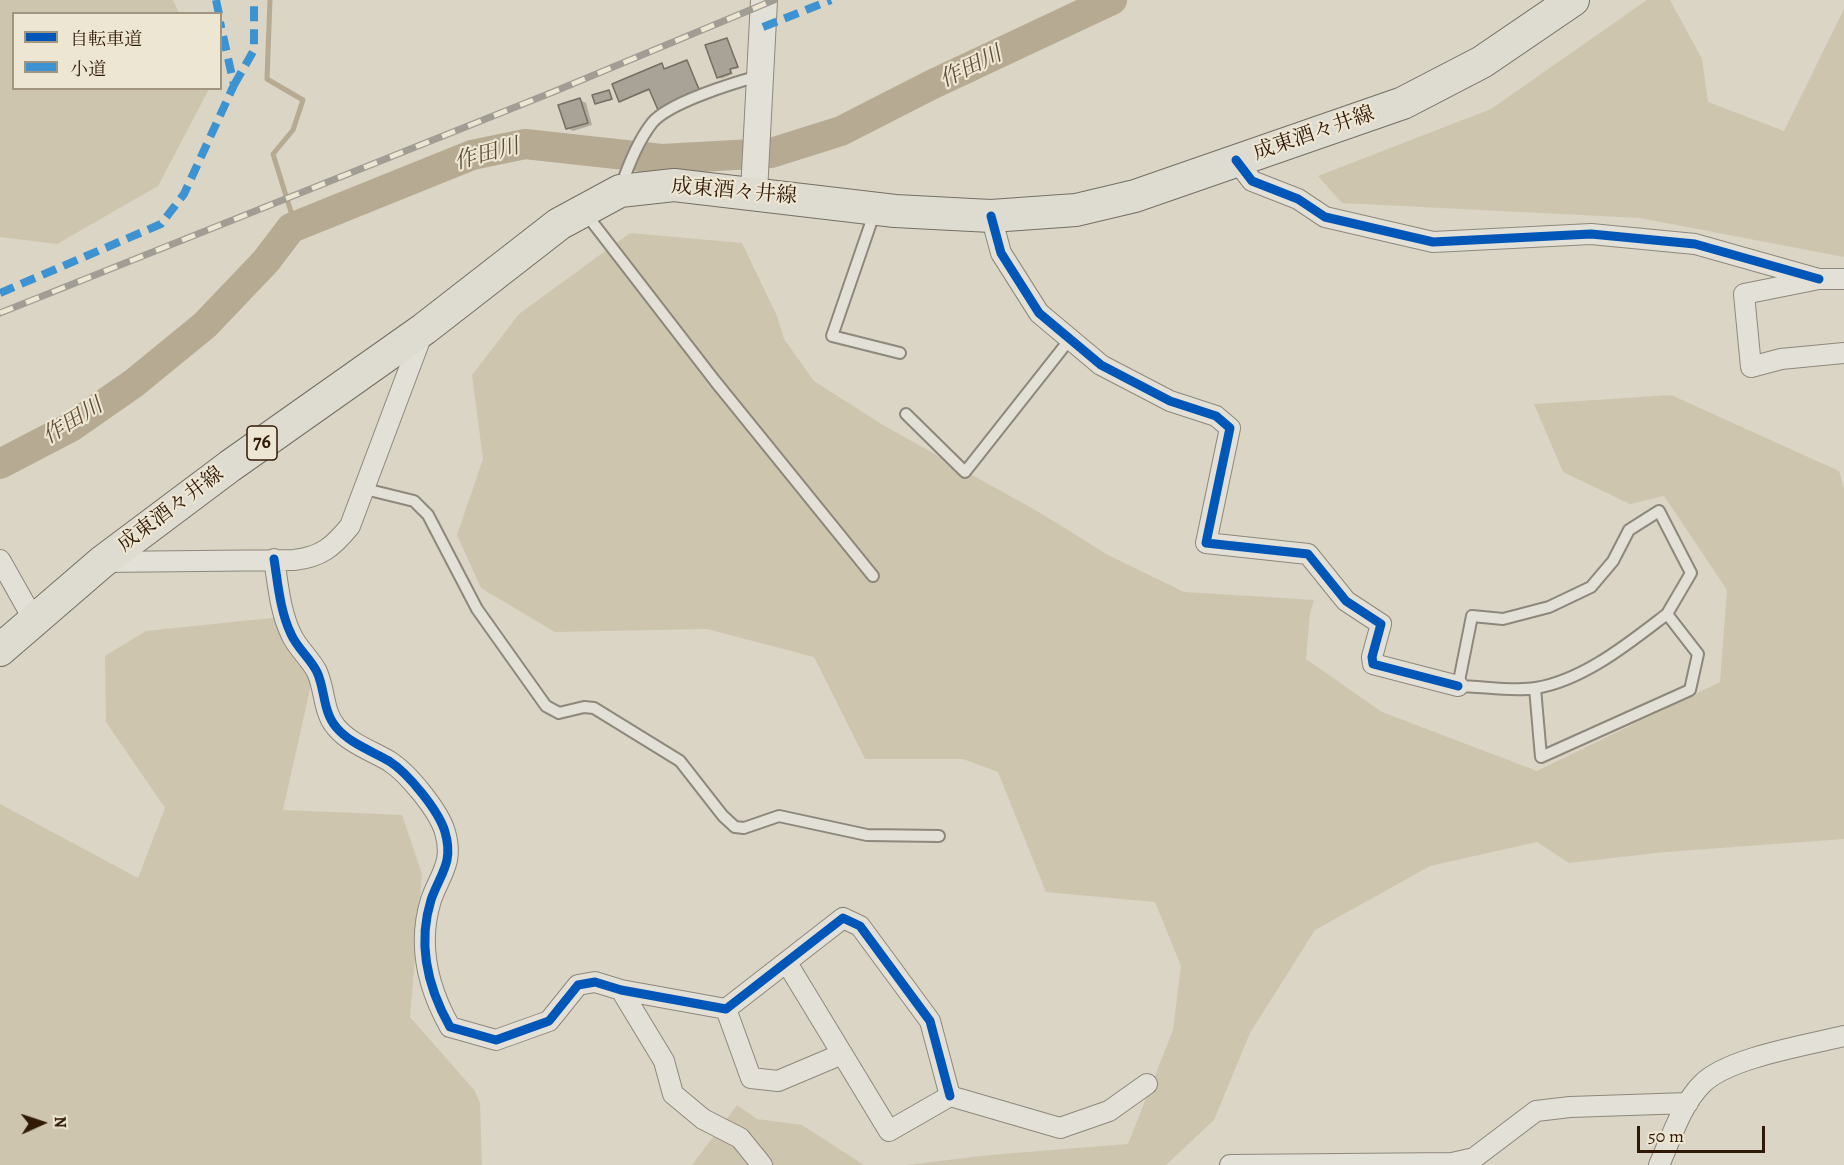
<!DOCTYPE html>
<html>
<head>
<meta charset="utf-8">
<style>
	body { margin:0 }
	#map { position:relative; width:1844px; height:1165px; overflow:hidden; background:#dad5c4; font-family:Alegreya,"Noto Serif JP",serif }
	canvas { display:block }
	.legend { position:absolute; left:12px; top:12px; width:210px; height:78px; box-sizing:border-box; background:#ede6d3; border:2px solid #a19481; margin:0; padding:8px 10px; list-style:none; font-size:18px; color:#301905 }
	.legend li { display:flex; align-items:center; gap:12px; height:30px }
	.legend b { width:30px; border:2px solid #a19481 }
	.north { position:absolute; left:12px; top:1093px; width:60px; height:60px; -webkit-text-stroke:4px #ede6d3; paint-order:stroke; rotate:87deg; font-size:16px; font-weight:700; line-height:24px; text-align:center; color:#301905 }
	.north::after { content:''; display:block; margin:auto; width:21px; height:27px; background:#301905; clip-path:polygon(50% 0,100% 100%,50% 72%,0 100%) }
	.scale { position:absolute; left:1637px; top:1126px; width:128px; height:27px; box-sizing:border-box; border:3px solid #301905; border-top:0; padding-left:8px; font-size:18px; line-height:21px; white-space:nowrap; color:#301905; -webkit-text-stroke:4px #ede6d3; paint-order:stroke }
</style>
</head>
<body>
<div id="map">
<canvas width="1844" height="1165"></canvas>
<ul class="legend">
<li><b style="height:8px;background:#0057b8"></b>自転車道</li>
<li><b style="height:8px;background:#3d93d1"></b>小道</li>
</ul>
<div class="north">N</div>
<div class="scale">50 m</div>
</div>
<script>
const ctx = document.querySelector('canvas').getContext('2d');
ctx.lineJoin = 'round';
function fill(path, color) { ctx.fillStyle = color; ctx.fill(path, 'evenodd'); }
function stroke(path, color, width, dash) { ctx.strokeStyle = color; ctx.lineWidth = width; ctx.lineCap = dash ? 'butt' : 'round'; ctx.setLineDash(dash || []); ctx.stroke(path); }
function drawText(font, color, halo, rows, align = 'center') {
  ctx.font = font + ' Alegreya,"Noto Serif JP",serif'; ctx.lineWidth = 4.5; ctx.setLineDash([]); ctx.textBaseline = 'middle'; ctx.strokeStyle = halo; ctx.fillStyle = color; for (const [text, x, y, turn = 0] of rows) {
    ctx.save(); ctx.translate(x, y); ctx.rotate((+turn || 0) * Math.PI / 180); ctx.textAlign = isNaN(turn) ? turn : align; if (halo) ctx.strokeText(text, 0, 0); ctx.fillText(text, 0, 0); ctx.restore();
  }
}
fill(new Path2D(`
	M0 0H173L179 13 14 14V88L209 89 158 186 57 244 0 237Z
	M1647 0H1670L1702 59 1708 102 1784 131 1844 9V257L1640 218 1342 203 1318 176 1491 109Z
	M630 233 742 243 777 316 784 339 814 381 883 425 1042 514 1108 555 1184 592 1314 600 1310 613 1306 659 1382 712 1537 771 1720 682 1727 590 1664 496 1630 504 1563 472 1534 404 1671 395 1839 471 1844 489V839L1665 852 1569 863 1537 842 1430 866 1315 930 1250 1033 1214 1120 1166 1165H906L990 1155 1128 1144 1173 1030 1181 966 1155 902 1046 892 998 772 963 759H865L814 657 707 629 555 632 481 588 457 535 483 459 472 375 519 314Z
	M281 617 312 680 283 810 402 815 422 874 410 1017 475 1091 480 1103 482 1165H0V804L138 878 165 808 106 722 105 656 146 631Z
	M737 1105 757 1119 802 1125 864 1165H692Z`), '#cec5ae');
fill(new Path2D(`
	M727 39 739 68 731 70 733 74 721 79 707 46Z
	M687 62 702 93 661 110 651 90 621 101 662 65 665 70Z
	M609 91 613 100 596 103Z
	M580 100 586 103 592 125 573 131 567 128Z`), '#0003');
stroke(new Path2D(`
	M270 0 267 79 303 100 293 130 273 154 292 215 291 228`), '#b6aa92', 5);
stroke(new Path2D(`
	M0 464 71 427 134 383 205 325 266 261 291 228 472 155 525 144 662 159 771 153 841 131 931 85 1112 0`), '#b6aa92', 30);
const building = new Path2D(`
	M727 38 738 67 730 69 731 73 717 78 705 45Z
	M687 60 700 92 658 110 649 89 619 102 612 84 662 63 664 69Z
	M609 90 612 99 595 104 592 95Z
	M580 98 588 123 566 129 558 105Z`);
fill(building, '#a8a396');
stroke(building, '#756e63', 1.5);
const service = new Path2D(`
	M621 187C628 166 638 141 652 123 668 103 733 83 759 76
	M875 211 832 336 900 353
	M586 214 715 381 873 576
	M906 414 965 472 1070 339
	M365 489 414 501 428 515 477 609 546 706 559 713 584 707 594 708 680 761 723 816 735 827 744 828 779 816 867 835 939 836
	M1535 688 1541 757 1690 690 1698 654 1667 614 1691 573 1659 511 1629 530 1613 561 1591 587 1549 607 1503 619 1472 616 1458 686C1482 686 1512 692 1536 688 1584 680 1629 643 1667 614`);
const minor = new Path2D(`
	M1236 160 1252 181 1298 199 1325 217 1433 242 1591 234 1695 244 1819 279
	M991 216 1001 253 1039 313 1101 365 1170 401 1216 416 1230 428 1206 543 1308 554 1346 601 1381 624 1372 657 1373 664 1458 686
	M1844 279H1819L1744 294 1751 367 1781 359 1844 353
	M274 559C278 584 280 611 291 634 297 648 310 658 317 672 325 689 323 712 336 727 349 743 372 751 389 761 408 773 439 811 445 832 454 863 440 874 431 900 417 945 428 988 450 1027L496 1040 549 1021 578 985 595 982 621 990 726 1009 843 918 860 926 930 1021 950 1096
	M0 560 35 622
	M102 562 294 560C321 557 333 547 350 526L423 332
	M787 963 889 1131 950 1096 1060 1128 1109 1111 1147 1084
	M621 990 664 1061 673 1094 703 1119 740 1138 762 1165
	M726 1009 751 1078 778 1081 842 1054
	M1230 1165 1452 1163 1474 1158 1536 1111 1570 1107 1688 1103
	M1659 1165C1671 1139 1681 1105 1702 1084 1727 1058 1807 1045 1844 1036`);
const tertiary = new Path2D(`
	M754 192 764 0`);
const primary = new Path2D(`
	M0 650 102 562 230 466 424 329 559 224 620 191 674 185 895 211 991 216 1076 210 1135 196 1403 103 1482 62 1573 0`);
stroke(service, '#8e877b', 14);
stroke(minor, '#8e877b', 22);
stroke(tertiary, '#8e877b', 28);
stroke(primary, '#756e63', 34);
stroke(service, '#e3e0d8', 10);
stroke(minor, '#e3e0d8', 20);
stroke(tertiary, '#e3e0d8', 26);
stroke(primary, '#dedbd1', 32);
const rail = new Path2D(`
	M0 313 553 92 774 0`);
stroke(rail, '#a19c94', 7);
stroke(rail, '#ede6d3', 4.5, [14]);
stroke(new Path2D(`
	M216 0 219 14
	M763 27 831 0
	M234 85 254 50V0
	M0 293 161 224 184 194 234 85 220 22`), '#3d93d1', 8, [15, 8]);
stroke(new Path2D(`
	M1236 160 1252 181 1298 199 1325 217 1433 242 1591 234 1695 244 1819 279
	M991 216 1001 253 1039 313 1101 365 1170 401 1216 416 1230 428 1206 543 1308 554 1346 601 1381 624 1372 657 1373 664 1458 686
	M274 559C278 584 280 611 291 634 297 648 310 658 317 672 325 689 323 712 336 727 349 743 372 751 389 761 408 773 439 811 445 832 454 863 440 874 431 900 417 945 428 988 450 1027L496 1040 549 1021 578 985 595 982 621 990 726 1009 843 918 860 926 930 1021 950 1096`), '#0057b8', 9);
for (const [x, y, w] of [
	[262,443,30]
]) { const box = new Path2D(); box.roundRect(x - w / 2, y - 17, w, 34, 4.5); ctx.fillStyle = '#ede6d3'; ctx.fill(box); stroke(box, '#301905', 1.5); }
drawText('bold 20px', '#301905', null, [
	["76",262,443]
]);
drawText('21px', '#301905', '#ede6d3', [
	["成東酒々井線",1314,134,-19],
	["成東酒々井線",734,192,5],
	["成東酒々井線",171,510,-37]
]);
drawText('italic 22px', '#5f4c35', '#ede6d3', [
	["作田川",971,68,-26],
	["作田川",487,155,-15],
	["作田川",73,422,-32]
]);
</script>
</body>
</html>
